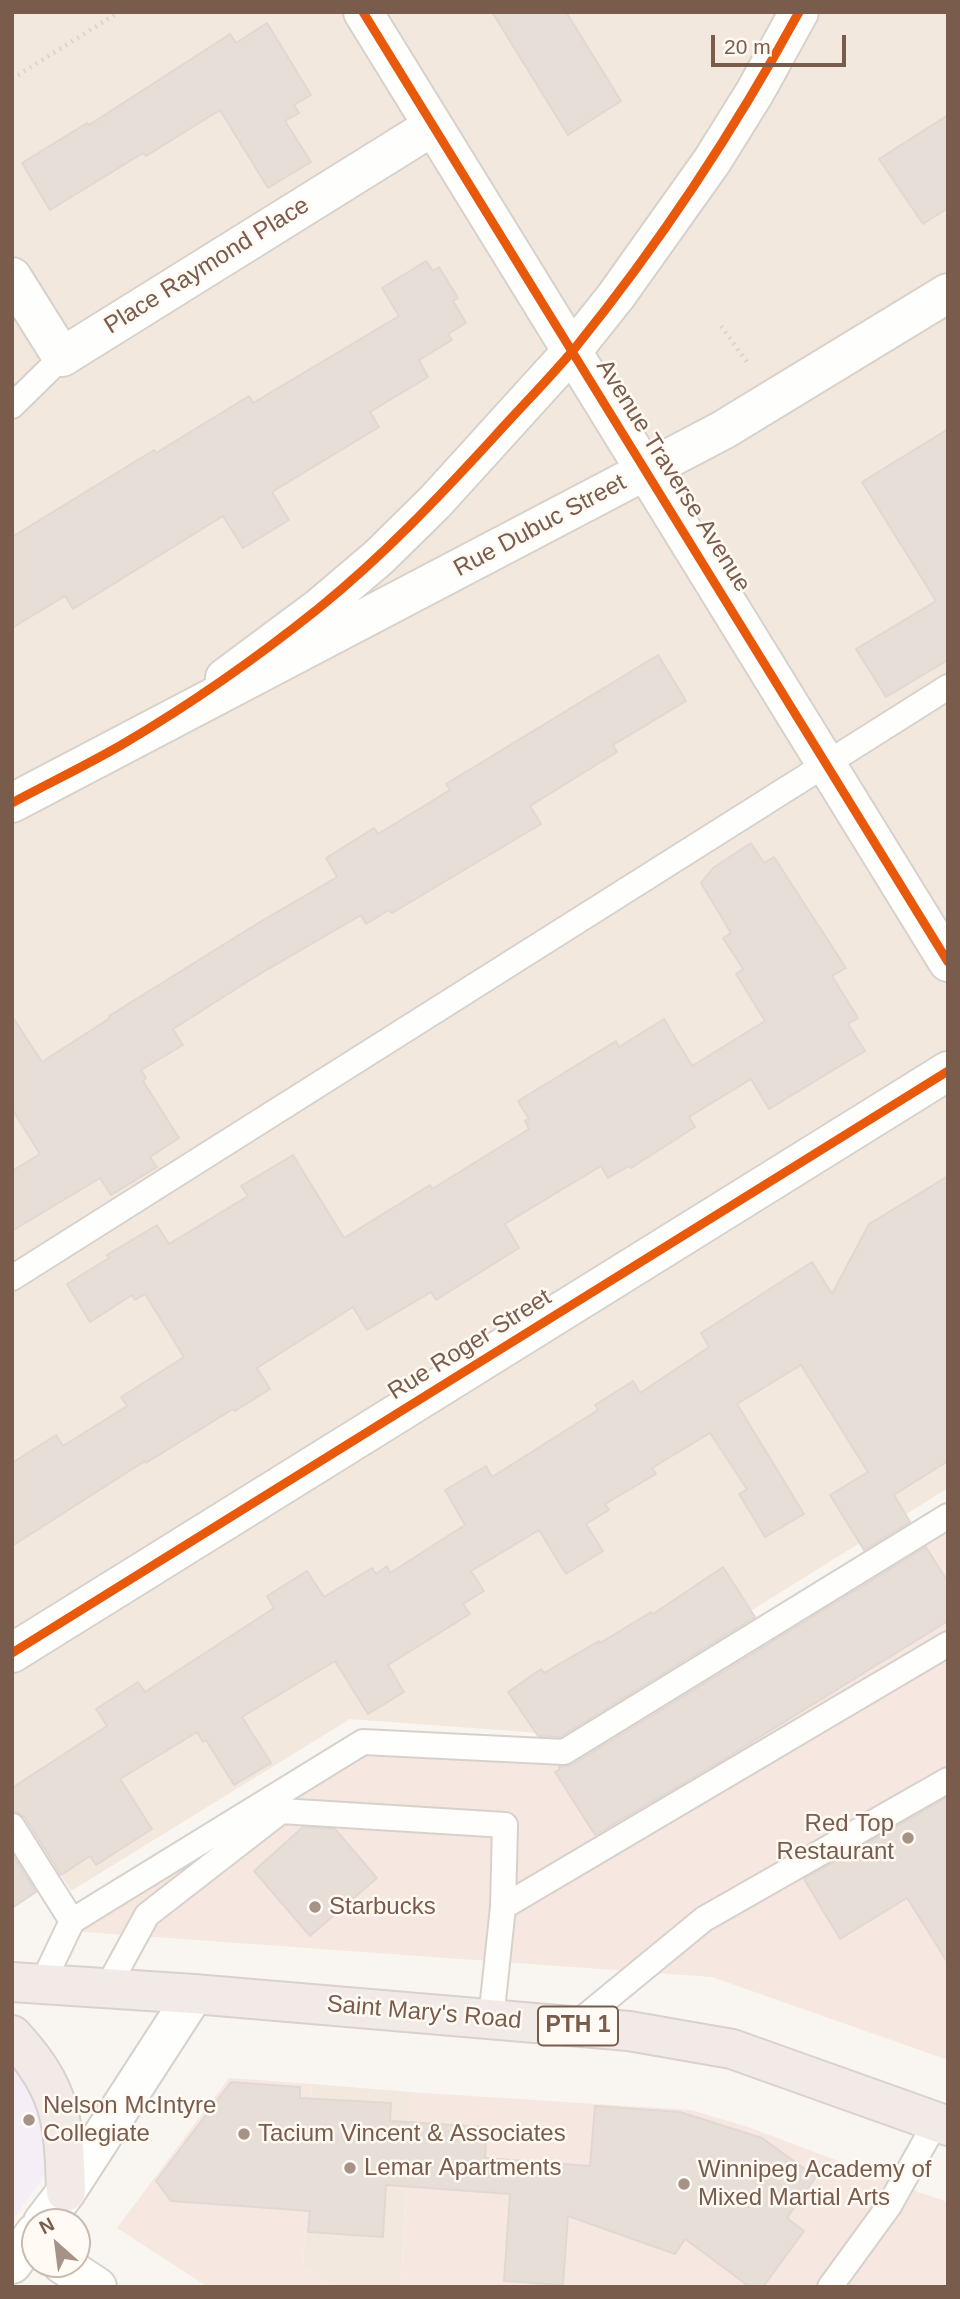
<!DOCTYPE html>
<html>
<head>
<meta charset="utf-8">
<style>
	body { margin:0 }
	#map { position:relative; width:960px; height:2299px; overflow:hidden; background:#f9f5f0; font-family:Arial,sans-serif }
	canvas { display:block }
	.frame { position:absolute; inset:0; border:14px solid #7a5c4d; pointer-events:none }
	.north { position:absolute; left:21px; top:2208px; width:70px; height:70px; box-sizing:border-box; background:#fffaf3; border:2px solid #cabbb1; border-radius:50%; rotate:332deg; font-size:19px; font-weight:700; line-height:28px; text-align:center; color:#7a5c4d }
	.north::after { content:''; display:block; margin:auto; width:24px; height:32px; background:#a69286; clip-path:polygon(50% 0,100% 100%,50% 72%,0 100%) }
	.scale { position:absolute; left:711px; top:35px; width:135px; height:32px; box-sizing:border-box; border:4px solid #7a5c4d; border-top:0; padding-left:9px; font-size:21px; line-height:24px; white-space:nowrap; color:#7a5c4d; -webkit-text-stroke:5px #fffaf3; paint-order:stroke }
</style>
</head>
<body>
<div id="map">
<canvas width="960" height="2299"></canvas>
<div class="frame"></div>
<div class="north">N</div>
<div class="scale">20 m</div>
</div>
<script>
const ctx = document.querySelector('canvas').getContext('2d');
ctx.lineJoin = 'round';
function fill(path, color) { ctx.fillStyle = color; ctx.fill(path, 'evenodd'); }
function stroke(path, color, width, dash) { ctx.strokeStyle = color; ctx.lineWidth = width; ctx.lineCap = dash ? 'butt' : 'round'; ctx.setLineDash(dash || []); ctx.stroke(path); }
function drawText(font, color, halo, rows, align = 'center') {
  ctx.font = font + ' Arial,sans-serif'; ctx.lineWidth = 5; ctx.setLineDash([]); ctx.textBaseline = 'middle'; ctx.strokeStyle = halo; ctx.fillStyle = color; for (const [text, x, y, turn = 0] of rows) {
    ctx.save(); ctx.translate(x, y); ctx.rotate((+turn || 0) * Math.PI / 180); ctx.textAlign = isNaN(turn) ? turn : align; if (halo) ctx.strokeText(text, 0, 0); ctx.fillText(text, 0, 0); ctx.restore();
  }
}
fill(new Path2D(`
	M12 12H948V1488L553 1734 350 1719 71 1891 12 1799Z
	M312 2084 410 2092 401 2287H332L303 2267Z`), '#f2e8de');
fill(new Path2D(`
	M948 1519V2060L712 1977 71 1931 362 1746 563 1756Z
	M229 2078 312 2084 303 2267 332 2287H208L117 2228Z
	M410 2092 691 2110 748 2127 897 2183 822 2287H401Z
	M907 2188 948 2202V2287H839Z`), '#f6e8e1');
fill(new Path2D(`
	M12 2059 41 2094 48 2171 12 2221Z`), '#f6eef6');
const building = new Path2D(`
	M492 12H566L621 101 568 135Z
	M267 23 311 95 294 105 299 113 285 121 311 162 268 188 220 110 146 156 143 153 50 210 22 163 87 123 89 125 230 34 236 43Z
	M948 115V208L923 224 879 159Z
	M426 261 433 271 439 267 458 298 453 301 466 323 448 334 452 340 419 360 428 377 370 412 379 427 272 492 289 520 243 548 223 516 73 609 65 596 12 628V537L154 450 156 453 249 396 253 403 399 316 382 288Z
	M948 429V660L886 697 856 649 936 601 862 482Z
	M658 655 686 701 613 745 617 752 530 806 541 824 392 913 389 910 366 924 361 915 258 975 173 1029 183 1045 141 1070 146 1078 143 1081 179 1138 150 1157 157 1167 111 1195 100 1178 12 1231V1171L40 1154 12 1109V1016L42 1062 110 1018 109 1016 255 925 337 877 326 858 374 828 378 834 450 790 446 784Z
	M751 843 764 863 774 857 846 968 832 976 858 1018 848 1024 865 1051 769 1109 751 1079 689 1117 695 1127 631 1168 629 1166 608 1178 601 1166 505 1224 519 1248 436 1300 431 1292 367 1330 353 1307 257 1368 270 1389 235 1411 233 1409 146 1463 145 1461 12 1546V1463L56 1435 63 1446 127 1406 121 1397 184 1357 145 1294 135 1300 132 1295 90 1322 67 1284 109 1258 107 1255 157 1225 169 1244 248 1196 241 1186 293 1155 344 1238 430 1185 432 1189 529 1129 525 1121 529 1119 518 1101 616 1041 619 1047 664 1019 692 1066 765 1021 736 974 743 969 723 938 731 933 701 883 713 868Z
	M948 1176V1461L894 1495 910 1522 864 1550 830 1495 868 1472 801 1365 737 1404 804 1514 765 1537 739 1494 747 1489 710 1433 652 1468 656 1474 605 1504 609 1510 586 1524 603 1551 566 1574 539 1530 471 1571 484 1591 463 1604 470 1614 388 1665 404 1692 368 1714 335 1661 242 1717 271 1763 234 1785 206 1740 203 1742 197 1732 120 1779 152 1829 96 1865 90 1856 61 1875 25 1818 19 1813 12 1811V1788L107 1726 96 1709 138 1682 145 1692 274 1608 267 1596 307 1571 324 1597 372 1568 376 1574 387 1566 390 1573 465 1525 445 1490 486 1466 492 1477 598 1410 595 1405 633 1381 640 1393 709 1347 701 1333 812 1262 832 1294 869 1224Z
	M926 1547 948 1582V1621L721 1761 595 1835 555 1772 560 1769 559 1767 572 1765Z
	M723 1567 755 1617 560 1737 538 1736 508 1692 541 1669 544 1673 599 1641 600 1643 651 1612 653 1614Z
	M948 1797V1963L907 1898 840 1939 804 1879Z
	M303 1827 335 1829 377 1878 310 1936 254 1871Z
	M12 1854 36 1892 12 1908Z
	M231 2082 300 2087V2098L391 2103 390 2121 487 2127 485 2158 590 2166 595 2106 680 2112 762 2138 816 2177 787 2218 804 2231 763 2287H750L685 2239 675 2254 568 2216 563 2285 504 2281 510 2194 386 2185 383 2237 308 2232 310 2211 171 2201 156 2181Z`);
fill(building, '#e6ded7');
stroke(building, '#e2d8d2', 2);
const lane = new Path2D(`
	M12 406 62 357
	M12 1278 948 687
	M12 1826 72 1921
	M503 1907 948 1644
	M42 1984 72 1921 363 1742 564 1752 948 1516
	M107 1988 147 1915 281 1811 505 1825 503 1907 491 2019
	M575 2025 704 1919 948 1780
	M830 2287 889 2206 936 2122`);
const street = new Path2D(`
	M363 12 948 962
	M12 277 62 357 433 126
	M225 678 319 608 378 558 435 502 573 350 616 296 712 161 755 92 799 12
	M12 1653 948 1071
	M43 2222 66 2192 194 1994
	M12 2264 35 2233
	M62 2264 97 2287`);
const secondary = new Path2D(`
	M12 803 723 430 948 293`);
const highway = new Path2D(`
	M12 1982 194 1994 629 2031 732 2049 948 2126
	M12 2035C62 2089 64 2121 66 2192`);
stroke(lane, '#d7d1cb', 28);
stroke(street, '#d7d1cb', 42);
stroke(secondary, '#d9d2cb', 42);
stroke(highway, '#dad1cc', 42);
stroke(new Path2D(`
	M12 79 119 12
	M721 326 749 365`), '#dcd5d0', 4.5, [2, 5]);
stroke(lane, '#fefefd', 24);
stroke(street, '#fefefd', 38);
stroke(secondary, '#fefefd', 38);
stroke(highway, '#f2eae7', 38);
stroke(new Path2D(`
	M363 12 948 962
	M12 803C49 783 87 765 123 744 191 704 258 657 319 608 383 556 439 497 494 437 521 407 549 379 575 348 660 243 734 131 799 12
	M12 1653 948 1071`), '#e8590c', 9);
for (const [x, y, r, color] of [
	[908,1838,7,"#a69286"],
	[315,1907,7,"#a69286"],
	[29,2120,7,"#a69286"],
	[244,2134,7,"#a69286"],
	[350,2168,7,"#a69286"],
	[684,2184,7,"#a69286"]
]) { const dot = new Path2D(); dot.arc(x, y, r, 0, 2 * Math.PI); ctx.fillStyle = color; ctx.fill(dot); stroke(dot, '#fffaf3', 2.5); }
for (const [x, y, w] of [
	[578,2026,80]
]) { const box = new Path2D(); box.roundRect(x - w / 2, y - 19.5, w, 39, 5); ctx.fillStyle = '#fffaf3'; ctx.fill(box); stroke(box, '#7a5c4d', 2); }
drawText('bold 23px', '#7a5c4d', null, [
	["PTH 1",578,2026]
]);
drawText('24px', '#7a5c4d', '#fffaf3', [
	["Place Raymond Place",207,266,-32],
	["Avenue Traverse Avenue",673,476,58],
	["Rue Dubuc Street",540,526,-28],
	["Rue Roger Street",470,1345,-32],
	["Saint Mary's Road",424,2013,5]
]);
drawText('24px', '#7a5c4d', '#fffaf3', [
	["Red Top",894,1824,"right"],
	["Restaurant",894,1852,"right"],
	["Starbucks",329,1907],
	["Nelson McIntyre",43,2106],
	["Collegiate",43,2134],
	["Tacium Vincent & Associates",258,2134],
	["Lemar Apartments",364,2168],
	["Winnipeg Academy of",698,2170],
	["Mixed Martial Arts",698,2198]
], 'left');
</script>
</body>
</html>
